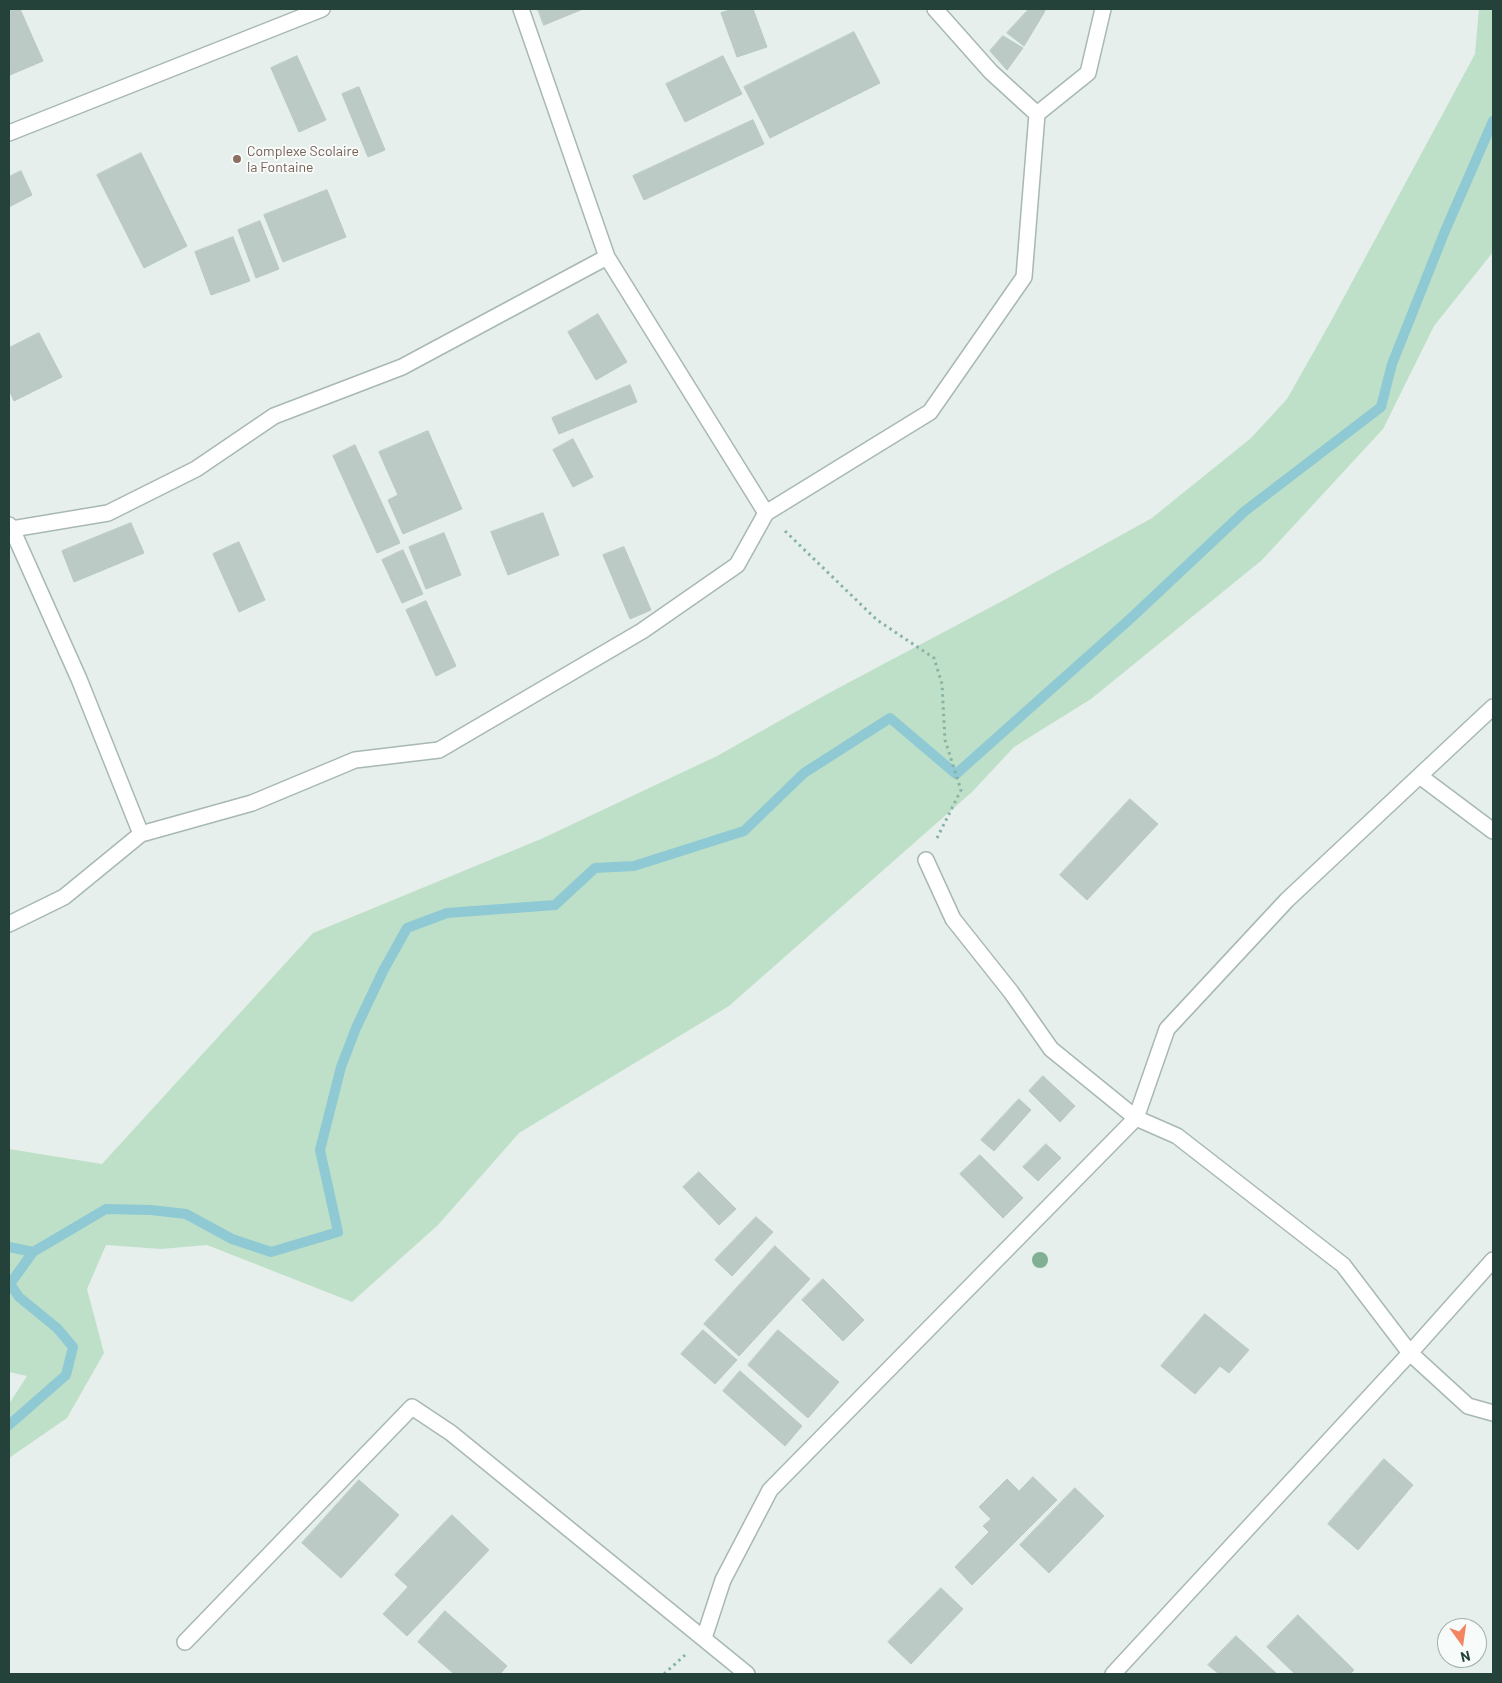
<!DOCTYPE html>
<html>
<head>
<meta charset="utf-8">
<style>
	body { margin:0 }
	#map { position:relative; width:1502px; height:1683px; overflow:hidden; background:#e6efeb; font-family:Barlow,sans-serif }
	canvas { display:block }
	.frame { position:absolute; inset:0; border:10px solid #24423a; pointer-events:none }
	.north { position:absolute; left:1437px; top:1618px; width:50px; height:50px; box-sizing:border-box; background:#f7fbf9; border:1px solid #a3b1ad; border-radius:50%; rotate:166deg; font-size:14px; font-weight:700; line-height:20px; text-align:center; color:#24423a }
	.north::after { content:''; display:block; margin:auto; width:18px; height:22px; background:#f4845f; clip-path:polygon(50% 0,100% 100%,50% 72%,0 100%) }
</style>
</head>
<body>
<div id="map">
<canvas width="1502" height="1683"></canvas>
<div class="frame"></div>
<div class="north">N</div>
</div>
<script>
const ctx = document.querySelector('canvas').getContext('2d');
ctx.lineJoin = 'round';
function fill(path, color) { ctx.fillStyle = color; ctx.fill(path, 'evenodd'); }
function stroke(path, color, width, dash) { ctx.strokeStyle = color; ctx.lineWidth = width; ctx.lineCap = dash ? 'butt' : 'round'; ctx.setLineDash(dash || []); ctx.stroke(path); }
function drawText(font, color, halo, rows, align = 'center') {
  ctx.font = font + ' Barlow,sans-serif'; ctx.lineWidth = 4; ctx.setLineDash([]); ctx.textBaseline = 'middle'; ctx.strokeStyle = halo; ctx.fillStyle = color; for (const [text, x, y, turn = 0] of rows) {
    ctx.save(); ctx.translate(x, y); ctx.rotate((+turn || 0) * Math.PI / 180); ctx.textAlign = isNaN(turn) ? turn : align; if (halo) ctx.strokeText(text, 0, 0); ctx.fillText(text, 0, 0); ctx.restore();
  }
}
fill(new Path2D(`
	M1479 9H1493V252L1434 326 1383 429 1262 560 1091 699 1014 747 972 792 729 1006 519 1133 438 1225 352 1302 207 1245 161 1249 106 1245 87 1289 104 1353 67 1418 9 1458V1404L27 1376 9 1372V1149L102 1164 313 933 541 839 717 756 829 693 1006 599 1152 518 1251 438 1287 399 1330 323 1475 54Z`), '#bfe0c8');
stroke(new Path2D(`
	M9 1247 33 1252 106 1209 151 1210 186 1214 232 1239 271 1252 338 1232 320 1150 341 1067 356 1028 383 971 407 928 447 913 555 905 595 868 634 866 744 831 804 773 890 718 956 774 1130 619 1245 511 1381 407 1392 364 1445 231 1493 121
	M9 1425 66 1375 73 1347 57 1328 19 1297 10 1284 33 1252`), '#8ec9d4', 10);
const building = new Path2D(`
	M9 9H20L43 61 10 75Z
	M538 9H583L544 25Z
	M733 9H753L767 47 737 57 721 13Z
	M1029 9H1044L1045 11 1024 46 1007 33Z
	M854 32 880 83 770 138 744 87Z
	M1003 36 1023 48 1007 70 990 51Z
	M297 56 326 120 299 132 271 68Z
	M723 56 742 94 685 122 666 84Z
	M359 87 385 150 368 157 342 94Z
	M753 120 764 144 644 200 633 176Z
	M141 153 187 246 144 268 97 175Z
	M21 171 32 195 9 207V177Z
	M327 190 346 237 283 262 264 215Z
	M260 221 279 269 256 278 238 230Z
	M233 237 250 281 211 295 195 252Z
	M598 314 627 362 596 380 568 332Z
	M39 333 62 377 14 401 9 390V348Z
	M630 385 637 402 559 434 552 418Z
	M428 431 462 509 403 534 388 500 398 495 379 452Z
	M573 439 593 477 573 487 553 450Z
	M355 445 400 543 377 553 333 456Z
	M543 513 559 555 508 575 491 532Z
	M131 523 144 553 74 582 62 551Z
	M444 533 461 575 426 589 409 547Z
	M239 542 265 600 239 612 213 554Z
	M624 547 651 610 630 619 603 555Z
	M403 550 423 594 402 603 382 560Z
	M426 601 456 666 436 676 406 610Z
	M1130 799 1158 824 1087 900 1060 875Z
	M1043 1076 1075 1106 1060 1122 1029 1091Z
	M1019 1099 1031 1110 994 1151 981 1140Z
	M1046 1144 1061 1158 1038 1181 1023 1167Z
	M980 1155 1023 1198 1003 1218 960 1174Z
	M699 1172 736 1209 719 1225 683 1187Z
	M756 1217 773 1232 732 1276 715 1260Z
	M775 1246 810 1279 739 1356 704 1324Z
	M823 1279 864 1320 843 1341 802 1300Z
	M1205 1314 1249 1350 1229 1373 1220 1366 1195 1394 1161 1366Z
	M703 1330 737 1360 715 1384 681 1354Z
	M778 1330 839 1382 808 1418 748 1365Z
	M740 1371 802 1426 785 1446 723 1391Z
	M1384 1459 1413 1485 1358 1550 1328 1524Z
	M1033 1477 1057 1500 972 1585 955 1567 989 1532 983 1526 991 1519 979 1507 1007 1479 1019 1491Z
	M359 1480 399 1515 341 1578 302 1543Z
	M1075 1488 1104 1516 1049 1573 1020 1545Z
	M452 1515 489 1550 407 1636 383 1614 408 1587 395 1575Z
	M941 1588 963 1609 911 1664 888 1642Z
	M445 1611 507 1666 500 1674H454L418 1642Z
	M1298 1615 1354 1670 1350 1674H1295L1267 1647Z
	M1236 1636 1277 1674H1219L1208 1665Z`);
fill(building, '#bbcac4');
stroke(building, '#b8c9c2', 1);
const minor = new Path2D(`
	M521 9 607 257 766 513
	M935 9 991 72 1037 114
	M9 133 322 9
	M9 525 12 529 108 513 196 469 274 416 402 367 607 257
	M12 529 79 679 141 834
	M1421 777 1493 831
	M926 860 953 919 1011 992 1051 1049 1136 1118 1177 1136 1343 1265 1410 1353 1468 1406 1493 1413
	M9 924 64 897 141 834 252 803 355 760 439 750 642 631 737 565 766 513 930 412 1024 277 1037 114 1088 73 1103 9
	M704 1638 723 1580 770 1490 1136 1118 1167 1029 1287 900 1493 707
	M185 1642 412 1407 451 1433 747 1674
	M1113 1674 1410 1353 1493 1260`);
stroke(minor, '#a8b8b2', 18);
stroke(new Path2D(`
	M785 531 877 620 934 658 942 684 945 740 961 790 937 838
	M664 1674 685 1655`), '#86b3a5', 3, [2.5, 4]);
stroke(minor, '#fff', 15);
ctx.fillStyle = '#80af93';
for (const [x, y] of [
	[1040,1260]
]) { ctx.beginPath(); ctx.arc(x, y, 8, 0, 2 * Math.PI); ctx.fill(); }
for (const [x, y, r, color] of [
	[237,159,5,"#8d6e63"]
]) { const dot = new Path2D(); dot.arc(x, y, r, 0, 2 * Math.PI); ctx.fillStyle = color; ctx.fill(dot); stroke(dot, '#f7fbf9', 2); }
drawText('14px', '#785e54', '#f7fbf9', [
	["Complexe Scolaire",247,151],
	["la Fontaine",247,167]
], 'left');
</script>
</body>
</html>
